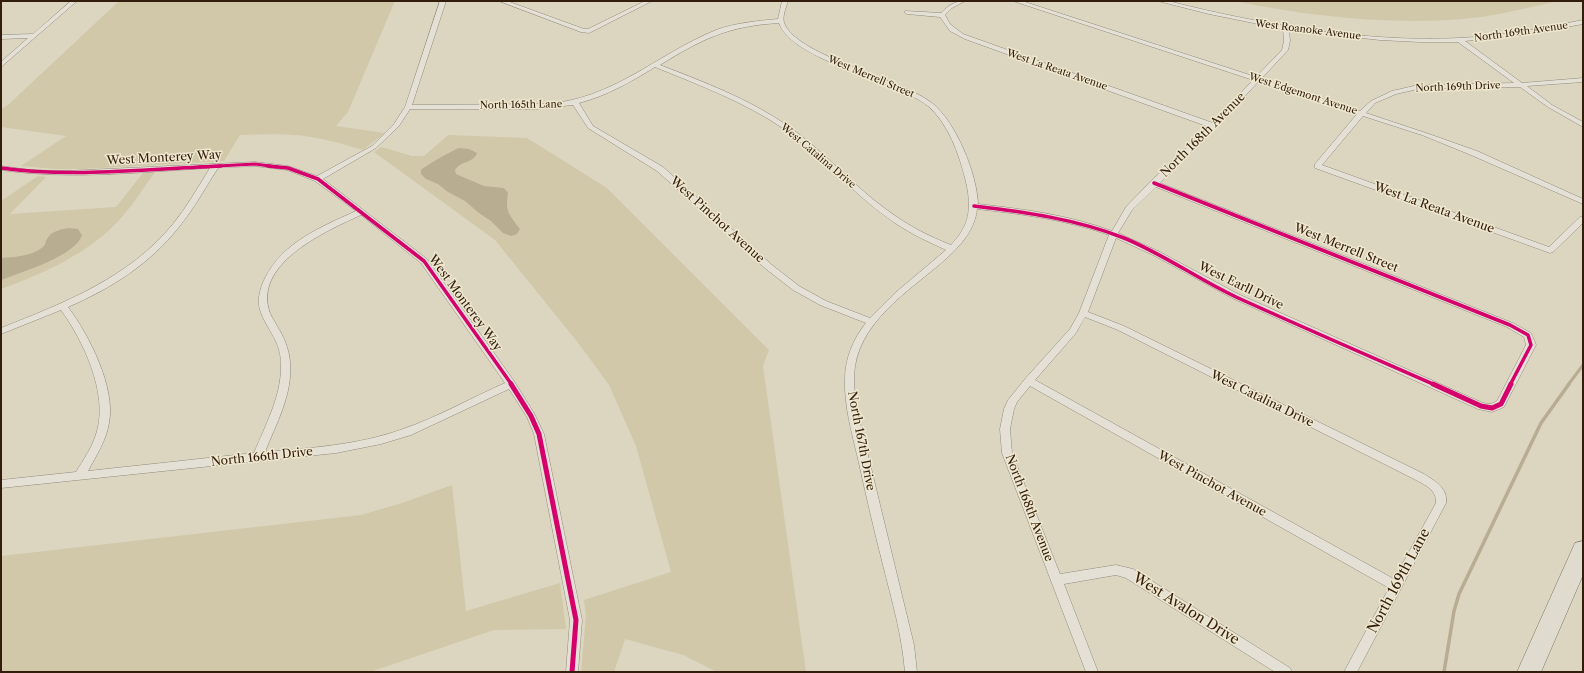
<!DOCTYPE html>
<html>
<head>
<meta charset="utf-8">
<style>
	body { margin:0 }
	#map { position:relative; width:1584px; height:673px; overflow:hidden; background:#dcd6c0; font-family:"Libre Caslon Text",serif }
	canvas { display:block }
	.frame { position:absolute; inset:0; border:2px solid #321d0d; pointer-events:none }
</style>
</head>
<body>
<div id="map">
<canvas width="1584" height="673"></canvas>
<div class="frame"></div>
</div>
<script>
const ctx = document.querySelector('canvas').getContext('2d');
ctx.lineJoin = 'round';
function fill(path, color) { ctx.fillStyle = color; ctx.fill(path, 'evenodd'); }
function stroke(path, color, width, dash) { ctx.strokeStyle = color; ctx.lineWidth = width; ctx.lineCap = dash ? 'butt' : 'round'; ctx.setLineDash(dash || []); ctx.stroke(path); }
function drawText(font, color, halo, rows, align = 'center') {
  ctx.font = font + ' "Libre Caslon Text",serif'; ctx.lineWidth = 3; ctx.setLineDash([]); ctx.textBaseline = 'middle'; ctx.strokeStyle = halo; ctx.fillStyle = color; for (const [text, x, y, turn = 0] of rows) {
    ctx.save(); ctx.translate(x, y); ctx.rotate((+turn || 0) * Math.PI / 180); ctx.textAlign = isNaN(turn) ? turn : align; if (halo) ctx.strokeText(text, 0, 0); ctx.fillText(text, 0, 0); ctx.restore();
  }
}
fill(new Path2D(`
	M119 1H395L348 112 336 126 385 133 363 150C352 147 341 143 330 141 301 133 270 134 240 135L224 161 82 169H55L21 166 66 136 1 127V109L9 104Z
	M1235 1H1558C1532 7 1507 13 1481 17 1404 27 1311 17 1235 1Z
	M448 135 527 138 607 188 769 350 763 366 806 672H717L683 655 625 639 614 672H581L586 615 584 600 671 572 636 446 609 385 579 344 495 240 374 152 381 147 412 156H424Z
	M155 172C144 187 134 203 122 217 90 253 45 273 1 289V201L38 176 46 177 10 214 116 207 143 173Z
	M452 485 466 611 560 583 566 629 494 630 370 672H1V556L361 515 402 503Z`), '#d1c8aa');
fill(new Path2D(`
	M459 148 469 149 477 153C474 163 460 161 455 170L456 174 484 186 504 188 508 193C505 212 509 214 520 229L517 234 511 236 503 233 491 221 479 213 465 201 448 192 438 184 426 179 421 174V170C425 166 453 150 459 148Z
	M69 228 78 229 82 235C76 256 21 272 1 280V258C15 257 32 256 43 247 46 244 45 242 47 239 51 231 62 229 69 228Z`), '#b8ad90');
stroke(new Path2D(`
	M1568 385 1583 365`), '#b8ad90', 3);
stroke(new Path2D(`
	M1444 672 1454 611 1459 594 1541 423 1569 384`), '#b8ad90', 3.5);
const minor = new Path2D(`
	M71 1H77L1 67V62L28 38 1 39V35L33 34Z
	M440 1H446L412 105 544 104C613 100 655 55 716 30 735 23 757 21 778 19L782 1H788C786 8 781 18 785 25 801 57 899 78 932 103 956 122 977 174 978 204 1023 209 1069 215 1112 231L1126 207 1151 181 1209 127 965 39 950 31 940 17 907 14 905 13V11L941 13C948 6 954 1 965 1L952 8 945 15 950 24 963 34 1213 123 1253 80 1013 1H1022L1256 77 1282 50 1284 41 1283 29 1209 14 1158 1H1168C1259 24 1366 43 1460 38 1502 36 1542 28 1583 20V24L1522 35 1465 41 1522 83 1583 78V82L1527 86 1552 105 1583 122V127L1548 107 1520 87 1418 89 1396 94 1375 103 1366 113 1426 133 1477 151 1583 199V204L1471 155 1422 135 1363 116 1322 165 1549 247 1580 217H1583V223L1553 252 1550 253 1315 168V164L1357 114 1258 82 1216 127 1160 183 1513 323 1531 333 1536 345 1504 407 1492 412 1478 409 1232 298 1153 255 1116 238 1088 312 1124 326 1424 474C1435 481 1448 488 1446 503L1357 672H1344L1389 588 1030 386 1017 402 1014 409 1010 429 1012 453 1060 574 1116 565 1133 569 1290 668 1292 672H1275L1126 578 1116 575 1064 584 1098 672H1086L1002 453 1000 429 1004 409 1008 400 1025 379 1070 329 1079 313 1109 235C1067 220 1022 214 977 209 975 229 962 244 948 257 915 287 863 317 855 366 853 382 855 398 858 414L914 645 917 672H905C902 635 892 601 883 565 874 530 866 495 858 459 852 433 844 406 845 379 845 359 853 339 866 323L820 305 793 290 766 269 657 171 588 128 573 105 535 109H410L399 126 376 148 323 179 427 259 514 381 534 413 544 434 582 620 578 672H566L570 620 534 434 527 417 509 389 411 435 381 444 336 453 1 488V480L76 472C84 459 93 446 97 431 108 393 83 340 61 310L1 334V328C64 303 129 278 173 224 187 207 198 187 210 168 141 172 70 180 1 170V166L30 170 65 171 255 162 288 166 317 176 372 146 394 124 405 107ZM779 23C792 61 894 79 928 106 948 123 959 154 965 178 972 206 971 224 951 245 928 236 907 225 887 210 852 185 824 151 788 126 749 99 704 82 660 65 702 39 728 26 779 23ZM1289 30 1380 40 1420 42H1458L1514 83 1418 85 1392 91 1371 101 1360 111 1261 79 1288 50 1290 41ZM655 67C699 85 745 102 784 129 823 158 855 196 895 223 911 234 929 242 946 250L895 293 870 318 826 301 799 286 772 265 663 167 593 126 579 103C606 96 631 82 655 67ZM255 166 287 170 315 181 356 211C321 227 283 242 265 278 260 288 257 300 260 310 267 331 282 341 281 367 281 397 265 426 254 453L88 471C96 456 106 441 109 423 116 388 89 335 68 307 110 289 150 264 179 227 194 209 205 188 218 168ZM1156 187 1507 327 1524 337 1526 345 1497 401 1491 404 1483 403 1238 294 1158 251 1118 233 1132 210ZM361 215 421 263 505 383C471 398 438 417 403 429 359 445 311 448 265 452 276 424 293 394 290 362 289 349 284 337 277 326 274 320 270 315 269 310 255 262 328 230 361 215ZM1085 317 1118 330 1416 480C1425 485 1437 490 1436 503L1394 579 1035 380 1076 333Z
	M499 1H507L584 29H588L645 1H652L589 33 581 32Z`);
const motorway = new Path2D(`
	M1583 541V575L1541 672H1517L1575 543Z`);
stroke(minor, '#908a7c', 1);
stroke(motorway, '#787164', 1);
fill(minor, '#e4e0d5');
fill(motorway, '#dfdbcf');
stroke(new Path2D(`
	M199 167 255 164 277 167`), '#d6006c', 3);
stroke(new Path2D(`
	M268 166 288 168 318 179 424 261 512 385
	M1 168C73 178 148 169 221 166
	M1154 183 1510 325 1528 335 1531 345 1510 385
	M974 206C1025 212 1076 219 1124 238 1163 254 1198 279 1236 297 1302 327 1369 356 1435 385`), '#d6006c', 3.5);
stroke(new Path2D(`
	M511 384 531 416 539 434 576 620 572 672
	M1433 384 1481 406 1492 408 1501 404 1511 384`), '#d6006c', 5);
drawText('10px', '#321d0d', '#efe8cf', [
	["West Roanoke Avenue",1308,30,7],
	["North 169th Avenue",1521,32,-8],
	["West La Reata Avenue",1057,70,19],
	["West Merrell Street",871,77,23],
	["North 169th Drive",1458,87,-2],
	["West Edgemont Avenue",1303,94,18],
	["North 165th Lane",521,105,-1],
	["West Catalina Drive",818,156,40]
]);
drawText('12px', '#321d0d', '#efe8cf', [
	["North 168th Avenue",1203,135,-45],
	["West Monterey Way",164,158,-3],
	["West La Reata Avenue",1434,208,20],
	["West Pinchot Avenue",717,220,42],
	["West Merrell Street",1346,248,22],
	["West Earll Drive",1241,286,26],
	["West Monterey Way",465,303,54],
	["West Catalina Drive",1262,399,26],
	["North 167th Drive",861,441,79],
	["North 166th Drive",262,457,-6],
	["West Pinchot Avenue",1212,484,29],
	["North 168th Avenue",1029,508,69]
]);
drawText('14px', '#321d0d', '#efe8cf', [
	["North 169th Lane",1399,581,-62],
	["West Avalon Drive",1186,609,32]
]);
</script>
</body>
</html>
